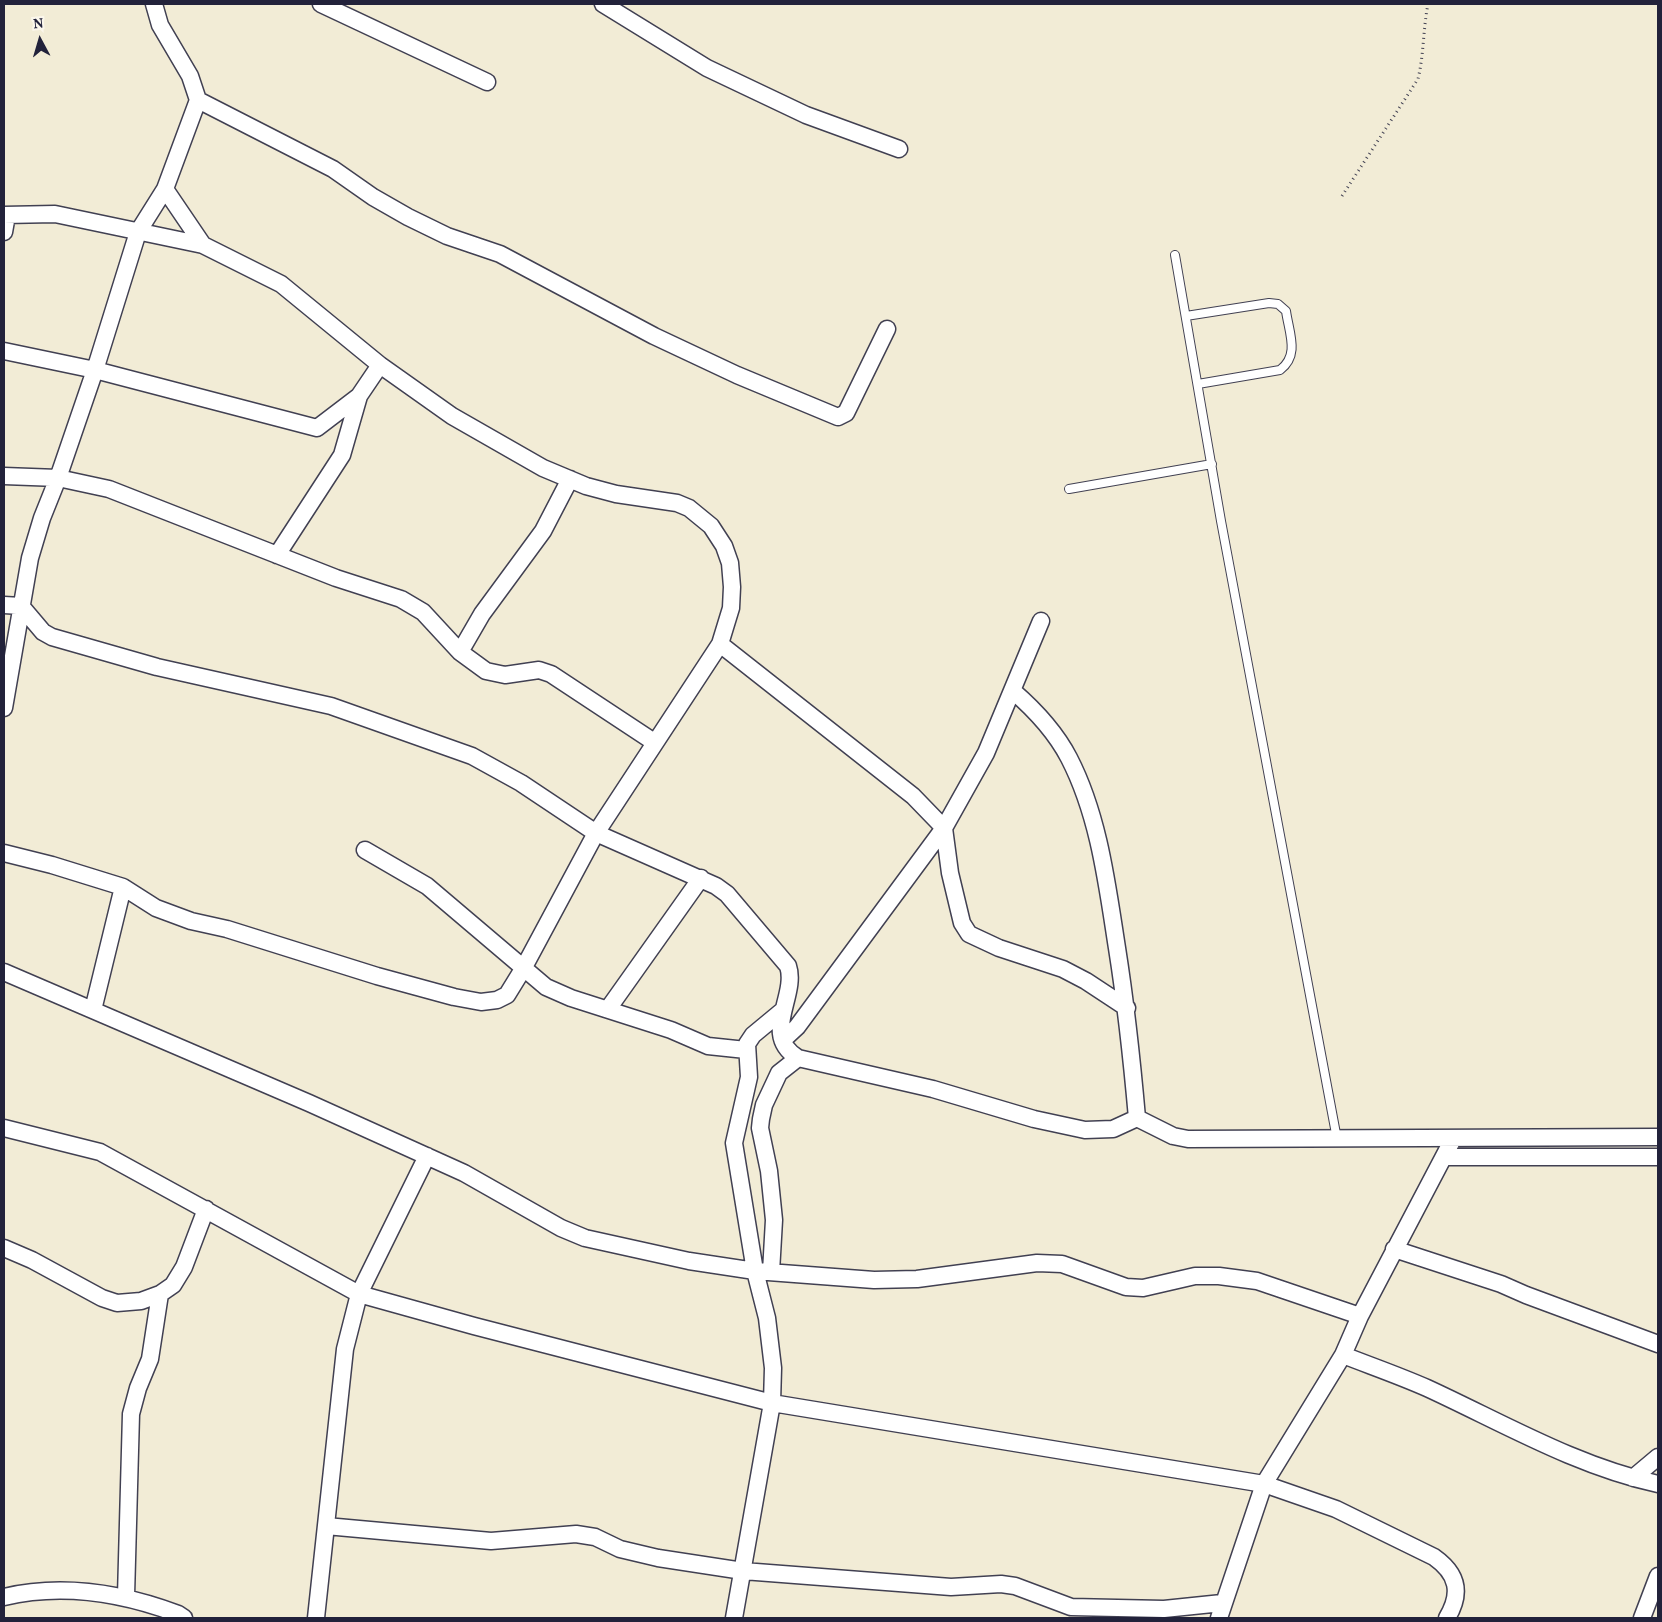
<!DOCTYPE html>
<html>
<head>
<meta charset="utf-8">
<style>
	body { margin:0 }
	#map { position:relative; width:1662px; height:1622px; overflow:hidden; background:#f2ecd6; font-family:Vollkorn,serif }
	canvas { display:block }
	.frame { position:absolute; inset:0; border:5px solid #22223b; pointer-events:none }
	.north { position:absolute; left:15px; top:15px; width:50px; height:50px; -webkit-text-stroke:4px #fbf7ec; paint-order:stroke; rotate:354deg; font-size:14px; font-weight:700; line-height:20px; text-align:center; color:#22223b }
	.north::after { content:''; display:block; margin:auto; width:18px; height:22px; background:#22223b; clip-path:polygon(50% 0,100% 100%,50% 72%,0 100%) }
</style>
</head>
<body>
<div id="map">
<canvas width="1662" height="1622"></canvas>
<div class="frame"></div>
<div class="north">N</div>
</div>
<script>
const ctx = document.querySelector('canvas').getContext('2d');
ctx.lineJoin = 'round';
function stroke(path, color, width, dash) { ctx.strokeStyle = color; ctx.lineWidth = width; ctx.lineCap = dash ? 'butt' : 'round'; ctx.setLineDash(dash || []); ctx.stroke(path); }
const lane = new Path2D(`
	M1175 255 1221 521 1337 1139
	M1186 316 1269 303 1278 304 1286 311C1289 333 1300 355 1280 370L1198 384
	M1069 489 1212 464`);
const street = new Path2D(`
	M321 4 487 82
	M603 4 707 68 806 115 899 149
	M198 100 333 169 373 197 408 217 447 236 500 254 654 336 737 375 838 417 846 413 887 329
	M165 189 203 245
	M4 215 55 214 203 245 281 284 380 365 452 416 543 468 586 486 616 494 677 503 689 508 711 526 724 546 730 563 732 587 731 608 720 644 596 833 523 969 507 995 497 1000 481 1002 454 997 377 976 227 929 191 921 156 908 123 887 52 865 4 853
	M4 232 7 215
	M4 351 95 370 317 428 359 396 342 455 277 555
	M359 396 380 365
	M4 476 58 478 109 489 336 578 401 599 423 612 460 652 486 671 505 675 539 670 551 674 654 742
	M4 605 21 606 43 632 52 637 157 667 331 706 472 756 521 783 596 833 716 886 727 894 788 966C798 996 760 1035 798 1058L933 1089 1034 1119 1085 1130 1113 1129 1137 1118 1173 1136 1188 1139 1658 1137
	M720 644 913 796 944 828 950 873 962 923 969 934 999 948 1063 969 1086 981 1127 1008
	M460 652 482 614 543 531 570 479
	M1013 691C1035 710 1055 731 1069 758 1099 816 1107 884 1117 948 1126 1005 1132 1061 1137 1118
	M4 708 30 558 42 518 58 478 95 370 138 232 165 189 198 100 190 76 160 25 154 4
	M365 850 427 886 546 987 571 998 671 1030 708 1046 746 1050
	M4 972 309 1103 464 1173 561 1228 585 1238 689 1261 755 1271 874 1280 917 1279 1037 1263 1062 1264 1126 1287 1143 1288 1195 1276H1219L1257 1281 1360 1316
	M608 1009 701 878
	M93 1010 123 887
	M783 1040 797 1027 944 828 986 753 1041 621
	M4 1128 100 1152 359 1294 474 1326 772 1403 1264 1484 1336 1509 1434 1557C1458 1574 1462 1593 1447 1618
	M1444 1157H1658
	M4 1248 32 1260 102 1298 117 1303 141 1301 160 1294 173 1285 184 1267 206 1209
	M1394 1249 1501 1284 1526 1295 1658 1344
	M771 1272 774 1220 769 1171 760 1128 761 1119 764 1105 779 1073 798 1058
	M1343 1355C1371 1366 1400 1376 1427 1388 1503 1423 1576 1466 1658 1484
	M1633 1478 1658 1457
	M326 1526 491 1541 576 1534 595 1537 620 1549 658 1558 743 1571 951 1587 1001 1584 1015 1586 1071 1607 1164 1609 1222 1603
	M126 1596 131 1414 138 1388 150 1359 160 1294
	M4 1597C63 1583 122 1593 178 1614L184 1618
	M316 1618 345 1349 359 1294 427 1156
	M734 1618 772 1403 773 1368 767 1318 755 1271 734 1143 749 1077 747 1044 753 1035 782 1011
	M1219 1618 1264 1484 1343 1355 1360 1316 1453 1139
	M1642 1618 1658 1576`);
stroke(lane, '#414052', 10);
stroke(street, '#414052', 19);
stroke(new Path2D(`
	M1342 196 1418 79C1424 54 1423 29 1428 4`), '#414052', 3, [1, 4]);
stroke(lane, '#fff', 8);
stroke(street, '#fff', 16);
</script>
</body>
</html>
